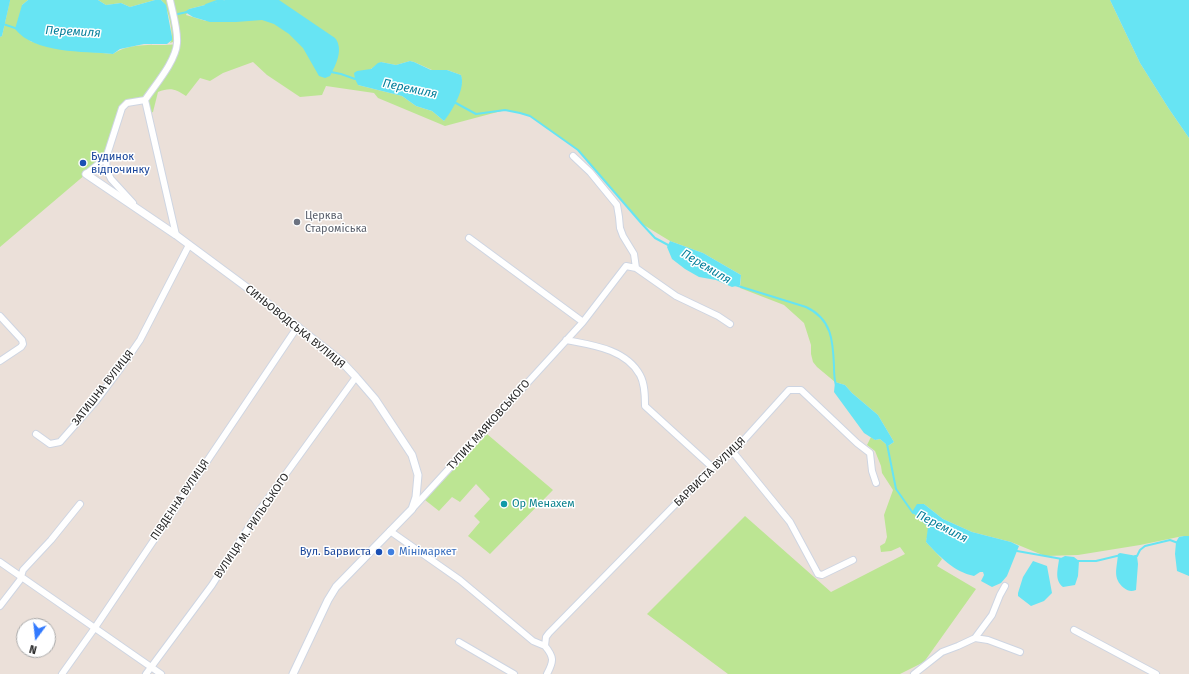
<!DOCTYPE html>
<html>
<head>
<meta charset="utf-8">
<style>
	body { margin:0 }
	#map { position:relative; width:1189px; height:674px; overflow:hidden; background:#ebe0d9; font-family:"Fira Sans",sans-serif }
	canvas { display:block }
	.north { position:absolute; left:16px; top:618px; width:40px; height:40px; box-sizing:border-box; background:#fff; border:1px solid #a9a9a9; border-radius:50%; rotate:195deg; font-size:11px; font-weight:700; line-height:16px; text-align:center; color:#282828 }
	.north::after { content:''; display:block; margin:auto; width:14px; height:18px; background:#327aff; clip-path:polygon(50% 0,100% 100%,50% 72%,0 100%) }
</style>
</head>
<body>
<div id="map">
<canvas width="1189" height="674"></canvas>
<div class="north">N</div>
</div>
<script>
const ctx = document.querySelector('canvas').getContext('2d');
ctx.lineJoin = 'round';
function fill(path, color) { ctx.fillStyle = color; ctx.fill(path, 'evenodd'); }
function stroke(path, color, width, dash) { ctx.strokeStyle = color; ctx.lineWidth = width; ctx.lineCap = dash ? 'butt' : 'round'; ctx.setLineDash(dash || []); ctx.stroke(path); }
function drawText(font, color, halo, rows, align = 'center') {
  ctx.font = font + ' "Fira Sans",sans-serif'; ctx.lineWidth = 3; ctx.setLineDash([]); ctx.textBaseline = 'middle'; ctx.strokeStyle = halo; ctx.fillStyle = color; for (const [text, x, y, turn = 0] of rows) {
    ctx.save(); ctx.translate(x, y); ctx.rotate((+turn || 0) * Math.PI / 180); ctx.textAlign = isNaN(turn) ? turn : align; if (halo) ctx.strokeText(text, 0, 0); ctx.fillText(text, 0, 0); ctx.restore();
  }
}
fill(new Path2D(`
	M10 0H28L22 5 30 41C57 51 85 51 113 54 132 41 155 47 177 44L176 36 173 42 170 43C175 36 168 6 161 0H225L189 9 186 15 206 21 227 0H1110L1140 63 1169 109 1189 138V536H1183L1140 545 1078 555 1045 556 1011 542 972 532 943 519 924 504 912 512 929 527 926 542 942 559 937 566 976 589 924 662 900 674H728L647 614 745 516 831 592 905 554 900 547 891 551 881 552 880 546 885 543 887 537 884 515 893 490 882 473 881 466 875 451 867 445 871 437 875 440 880 439 888 446 894 442 878 415 852 393 845 385 835 382 817 367 813 362 811 354V345L804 323 784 305 740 288 741 275 703 253 670 241 642 224 578 150 530 116 520 113 505 110 445 126 378 98 374 93 326 86 322 95 300 97 267 75 253 62 223 73 210 81 200 78 186 96C176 89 170 87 158 92L153 112 148 114 145 100 125 104 106 158 86 174 0 247V37L2 36ZM410 61 414 62 432 70H447L461 75 462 82 444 121 432 111 416 106 402 96 358 85 357 71H368L381 62 396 65Z
	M98 0H155L130 7 121 3 106 5Z
	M487 434 553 490 490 554 468 536 480 522 474 516 490 499 476 484 460 502 452 497 439 511 425 500Z`), '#bce593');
fill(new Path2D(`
	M0 0H10V1L2 36 0 37Z
	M28 0H98L106 5 121 3 130 7 155 0H161L166 5 172 37V40L167 44H144L120 49 113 54C83 51 35 54 15 29L22 5Z
	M225 0H279L335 38C344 49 336 65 330 76L325 78 319 76 303 48 289 34 274 24 262 20 236 22H210L193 17 185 12 189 9Z
	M1110 0H1189V138L1169 109 1140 63Z
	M410 61 414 62 431 70H447L461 75C466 88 452 111 444 121L432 111 416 106 402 96 358 85 355 79 354 73 357 71 371 69 378 63 381 62 396 65Z
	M670 241 703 253 741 275 740 285 732 287 716 280 699 277 685 269 672 259 667 247Z
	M835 382 845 385 852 393 878 415 894 442 888 446 880 439 875 440 864 433 834 392Z
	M917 504H924L943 519 972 532 1011 542 1019 546 1007 576 1001 583 992 587 981 581 984 575 983 572H980L974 576C954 572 939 556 926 542L928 527 912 512Z
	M1184 536H1189V576L1177 571 1175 554 1176 542 1179 537Z
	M1120 553 1137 556 1138 564 1136 590C1131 592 1128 591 1124 588 1112 578 1117 569 1118 554Z
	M1065 556 1074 557 1079 561 1078 576 1075 585 1063 587C1054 580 1058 569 1059 559Z
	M1033 561 1047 566 1052 593 1044 601 1031 606 1018 596V593L1023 577Z`), '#67e4f3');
stroke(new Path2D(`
	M206 5 217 1H223
	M178 14 187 12
	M0 23 18 29
	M331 72 341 74 355 79
	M454 102 476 114 505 110 520 113 530 116 578 150 642 224 655 238 670 246
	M735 285 806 307C832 319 833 341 834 366 834 372 834 379 836 385
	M887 444 896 489 913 513
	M1017 551 1062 559
	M1135 556H1137L1140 550 1145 546 1170 540 1178 543
	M1076 561H1096L1121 555`), '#67e4f3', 2);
const minor = new Path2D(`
	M145 100C155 85 176 61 177 43 178 30 173 14 170 0
	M573 156 590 172 617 205 619 217 620 228 623 236 634 254 636 268
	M106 158 122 108 127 103 145 100 176 235
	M86 174 106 158 107 171 111 179 133 203
	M469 238 583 322
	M0 316 22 340 23 344 21 347 0 361
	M566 340C592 345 626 349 640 375 645 384 645 396 645 406L712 467
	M36 434 50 444 60 442 96 401 120 369 140 340 189 245
	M733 452 790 522 818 574 822 575 853 560
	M413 508 583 322 626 266 636 268 676 296 718 316 730 324
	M390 531 460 580 533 641 545 646
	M0 562 161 674
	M0 606 20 580 23 570 51 540 80 504
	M1074 630 1156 674
	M975 638 992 615 1000 595 1005 586
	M459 642 514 674
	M62 674 94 629 298 326
	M146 674 212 585 259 511 356 377
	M547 674C554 661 554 657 545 646L546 637 549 633 712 467 733 452 789 390H801L857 443 870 453 872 471 876 483
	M914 674 942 652 958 646 975 638 988 640 1020 652`);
const tertiary = new Path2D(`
	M86 174 176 235 261 298 341 361 356 377 375 399 412 455 418 475 416 497 412 509 336 587 328 600 293 674`);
stroke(minor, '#ced5e2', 8);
stroke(tertiary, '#ced5e2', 9);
stroke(minor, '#fff', 6);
stroke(tertiary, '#fff', 7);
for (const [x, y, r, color] of [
	[83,163,4,"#1a4fb4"],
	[297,222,4,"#6b7280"],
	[504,504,4,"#0f9aa8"],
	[379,552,4,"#1a4fb4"],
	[391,552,4,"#3f7fe0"]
]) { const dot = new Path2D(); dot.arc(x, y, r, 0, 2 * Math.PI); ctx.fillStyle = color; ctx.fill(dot); stroke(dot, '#fff', 1.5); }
drawText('11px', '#164399', '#fff', [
	["Будинок",91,157],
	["відпочинку",91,170],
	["Вул. Барвиста",371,552,"right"]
], 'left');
drawText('11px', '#5b616d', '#fff', [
	["Церква",305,216],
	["Староміська",305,229]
], 'left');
drawText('11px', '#282828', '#fff', [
	["СИНЬОВОДСЬКА ВУЛИЦЯ",295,327,39],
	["ЗАТИШНА ВУЛИЦЯ",103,388,-52],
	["ТУПИК МАЯКОВСЬКОГО",489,425,-48],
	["БАРВИСТА ВУЛИЦЯ",710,472,-44],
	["ПІВДЕННА ВУЛИЦЯ",180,500,-56],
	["ВУЛИЦЯ М. РИЛЬСЬКОГО",252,526,-56]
]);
drawText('11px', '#0d838f', '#fff', [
	["Ор Менахем",512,504]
], 'left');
drawText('11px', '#366cbe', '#fff', [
	["Мінімаркет",399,552]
], 'left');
drawText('italic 12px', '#08819c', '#fff', [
	["Перемиля",73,32,3],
	["Перемиля",410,89,12],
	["Перемиля",706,267,31],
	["Перемиля",942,527,27]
]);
</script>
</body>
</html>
